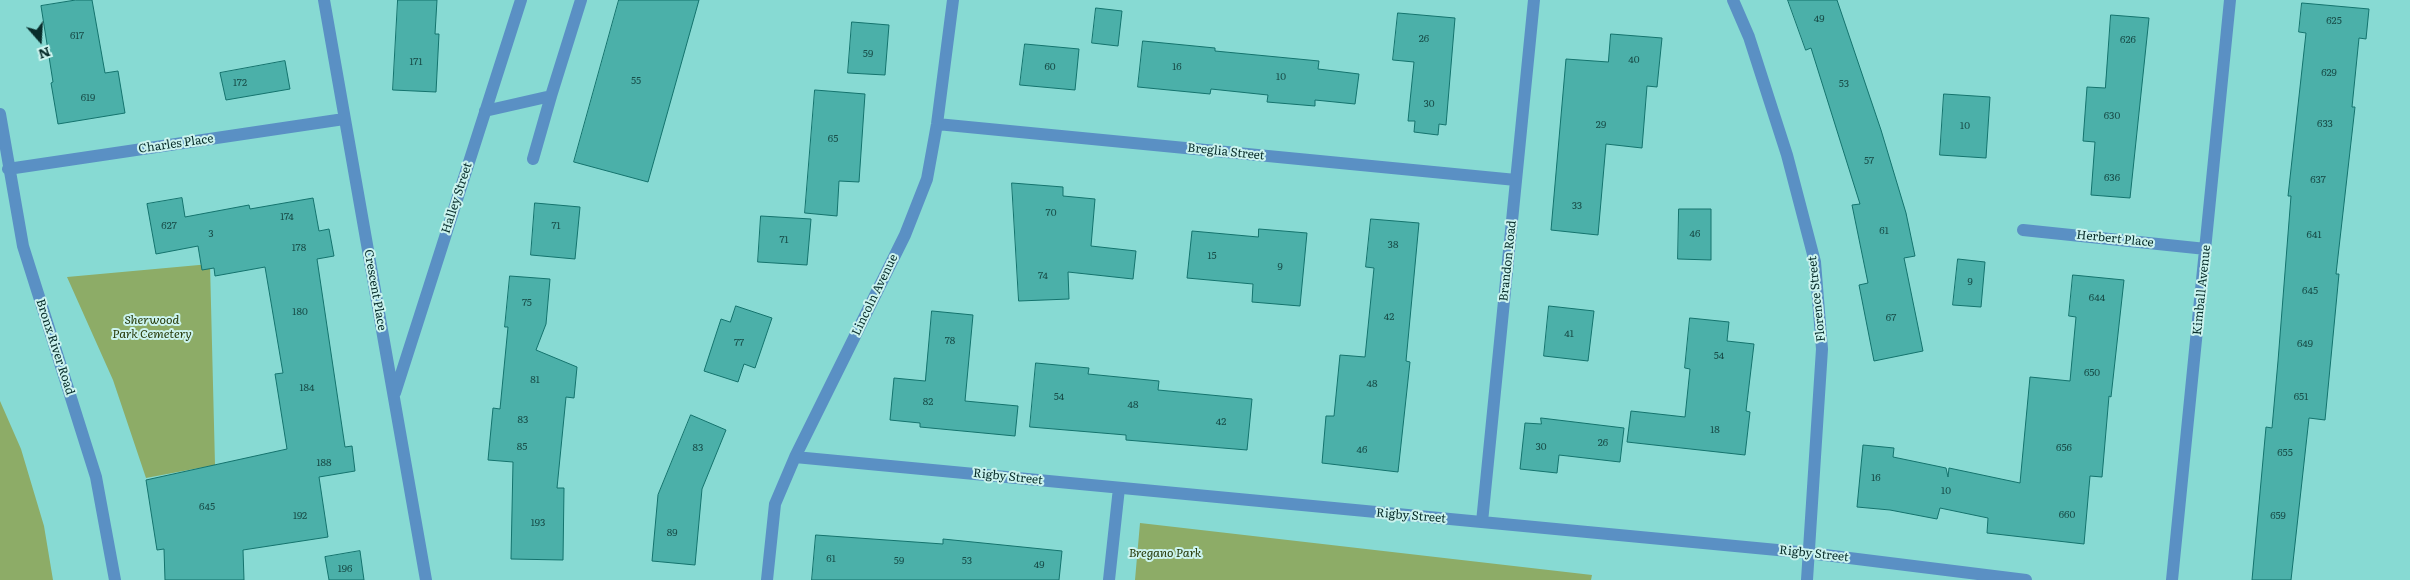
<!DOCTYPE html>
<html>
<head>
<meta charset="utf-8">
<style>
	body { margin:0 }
	#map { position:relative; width:2410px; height:580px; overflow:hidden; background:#87dad3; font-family:Literata,serif }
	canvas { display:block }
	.north { position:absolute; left:15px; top:15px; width:50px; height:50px; -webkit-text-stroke:4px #cbf3ee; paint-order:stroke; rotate:161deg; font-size:14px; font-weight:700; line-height:20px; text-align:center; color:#082d2b }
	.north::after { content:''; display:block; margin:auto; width:18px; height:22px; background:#082d2b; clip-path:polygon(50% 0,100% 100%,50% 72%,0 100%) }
</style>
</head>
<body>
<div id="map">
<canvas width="2410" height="580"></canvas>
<div class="north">N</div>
</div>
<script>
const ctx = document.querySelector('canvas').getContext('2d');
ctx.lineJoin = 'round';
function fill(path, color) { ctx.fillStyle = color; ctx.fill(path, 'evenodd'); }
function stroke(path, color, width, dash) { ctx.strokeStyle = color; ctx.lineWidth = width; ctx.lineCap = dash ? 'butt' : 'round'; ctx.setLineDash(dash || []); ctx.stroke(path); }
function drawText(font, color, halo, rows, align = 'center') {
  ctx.font = font + ' Literata,serif'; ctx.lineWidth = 4; ctx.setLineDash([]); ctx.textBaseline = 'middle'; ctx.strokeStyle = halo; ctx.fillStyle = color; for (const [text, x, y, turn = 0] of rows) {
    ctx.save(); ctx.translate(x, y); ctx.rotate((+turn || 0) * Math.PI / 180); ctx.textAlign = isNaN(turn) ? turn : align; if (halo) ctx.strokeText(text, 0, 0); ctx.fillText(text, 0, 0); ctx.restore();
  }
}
fill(new Path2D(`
	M210 264 215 465 146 478 113 380 67 277Z
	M0 401 21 449 44 526 53 580H0Z
	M1140 523 1592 575 1591 580H1135Z`), '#8dac67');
const building = new Path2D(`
	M76 0H92L105 73 118 71 125 113 58 124 51 83 53 82 41 6Z
	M398 0H437L435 34H439L436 92 393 90Z
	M619 0H699L648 182 574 162Z
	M1788 0H1837L1881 130 1906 213 1915 256 1904 258 1923 351 1874 361 1859 285 1868 283 1852 205 1860 204 1811 48 1806 50Z
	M2302 3 2369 9 2366 39 2359 38 2352 107H2355L2336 274H2339L2325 420 2309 418 2291 580H2252L2266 427 2272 428 2278 361 2291 196H2288L2306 33 2299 32Z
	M1096 8 1122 11 1118 46 1092 43Z
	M1398 13 1455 18 1446 125 1439 124 1438 135 1414 132 1415 121H1408L1414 62 1393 60Z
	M2111 15 2149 18 2130 198 2091 195 2095 142 2083 141 2087 87 2105 88Z
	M852 22 889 25 885 75 848 73Z
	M1611 34 1662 38 1657 87 1647 86 1642 148 1606 144 1598 235 1551 230 1566 59 1608 62Z
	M1143 41 1215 48V51L1319 61 1318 69 1359 74 1355 104 1315 100V106L1267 102 1268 95 1211 89 1210 94 1138 87Z
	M1025 44 1079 49 1075 90 1020 85Z
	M285 61 290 89 226 100 220 73Z
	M815 90 865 94 859 182 839 181 837 216 805 213Z
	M1944 94 1990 97 1986 158 1940 155Z
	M1012 183 1063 187V196L1095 199 1091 246 1136 251 1133 279 1068 272 1069 299 1019 301Z
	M182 198 185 217 249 205 250 209 313 198 319 231 329 229 334 256 317 259 345 447 352 446 355 471 319 477 328 537 243 550 244 580H165L164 549 157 550 146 480 287 449 275 374 283 373 265 267 215 276 214 268 202 270 198 246 156 254 147 204Z
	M535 203 580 207 575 259 531 255Z
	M1679 209H1711V260L1678 259Z
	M761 216 811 219 807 265 758 262Z
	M1371 219 1419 223 1406 361 1410 362 1398 472 1322 463 1326 416H1334L1340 355 1365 357 1374 268 1366 267Z
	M1259 229 1307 233 1300 306 1252 302 1253 284 1187 278 1192 231 1258 237Z
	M1958 259 1985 262 1981 307 1953 305Z
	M2073 275 2124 280 2111 397 2109 396 2102 477 2090 476 2084 544 1987 533 1988 518 1940 508 1937 519 1890 510 1857 507 1863 445 1894 448 1893 457 1946 468 1948 477 1949 468 2020 483 2030 377 2070 381 2076 317 2069 316Z
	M510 276 550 279 546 324 536 350 577 367 574 398 566 397 557 488H564L563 560 511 559 513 462 488 460 493 408 500 409 508 327H505Z
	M736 306 772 318 755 368 744 364 738 382 704 371 721 319 730 322Z
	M1549 306 1594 311 1588 361 1544 356Z
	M932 311 973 315 965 401 1018 406 1015 436 920 427V423L890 420 894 378 925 381Z
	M1690 318 1729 322 1727 341 1754 344 1746 411 1750 412 1745 455 1627 442 1631 411 1685 417 1690 369 1685 368Z
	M1036 363 1089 368 1088 374 1159 381 1158 390 1252 399 1247 450 1126 440V435L1030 427Z
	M691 415 726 430 702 489 695 565 652 561 658 495Z
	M1541 418 1624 428 1620 462 1559 455 1557 473 1520 469 1525 423 1541 424Z
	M816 535 943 544V539L1062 551 1059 580H812Z
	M360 551 364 580H329L325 557Z`);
fill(building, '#4bb0a9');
stroke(building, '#14736d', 1);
stroke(new Path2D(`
	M324 0 426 580
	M1733 0 1749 37 1787 155 1815 262 1822 349 1807 580
	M485 111 551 96 581 0
	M0 114 23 246 96 477 115 580
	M937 124 1516 180
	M533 159 551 96
	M8 169 344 119
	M2023 230 2206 249
	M395 393 521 0
	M795 457 1809 553 2026 580
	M1482 522 1534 0
	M767 580 775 504 795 457 905 235 927 179 937 124 953 0
	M1109 580 1119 488
	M2172 580 2230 0`), '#5a90c4', 12);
drawText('10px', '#194e4a', null, [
	["49",1819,19],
	["625",2334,21],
	["617",77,36],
	["26",1424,39],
	["626",2128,40],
	["59",868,54],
	["40",1634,60],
	["171",416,62],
	["60",1050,67],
	["16",1177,67],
	["629",2329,73],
	["10",1281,77],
	["55",636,81],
	["172",240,83],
	["53",1844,84],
	["619",88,98],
	["30",1429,104],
	["630",2112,116],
	["633",2325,124],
	["29",1601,125],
	["10",1965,126],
	["65",833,139],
	["57",1869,161],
	["636",2112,178],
	["637",2318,180],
	["33",1577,206],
	["70",1051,213],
	["174",287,217],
	["627",169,226],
	["71",556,226],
	["61",1884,231],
	["3",211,234],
	["46",1695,234],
	["641",2314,235],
	["71",784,240],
	["38",1393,245],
	["178",299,248],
	["15",1212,256],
	["9",1280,267],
	["74",1043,276],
	["9",1970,282],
	["645",2310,291],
	["644",2097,298],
	["75",527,303],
	["180",300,312],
	["42",1389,317],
	["67",1891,318],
	["41",1569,334],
	["78",950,341],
	["77",739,343],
	["649",2305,344],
	["54",1719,356],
	["650",2092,373],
	["81",535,380],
	["48",1372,384],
	["184",307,388],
	["54",1059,397],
	["651",2301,397],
	["82",928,402],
	["48",1133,405],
	["83",523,420],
	["42",1221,422],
	["18",1715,430],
	["26",1603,443],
	["85",522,447],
	["30",1541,447],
	["83",698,448],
	["656",2064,448],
	["46",1362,450],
	["655",2285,453],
	["188",324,463],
	["16",1876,478],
	["10",1946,491],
	["645",207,507],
	["660",2067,515],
	["192",300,516],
	["659",2278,516],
	["193",538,523],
	["89",672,533],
	["61",831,559],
	["59",899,561],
	["53",967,561],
	["49",1039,565],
	["196",345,569]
]);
drawText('12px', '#082d2b', '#cbf3ee', [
	["Charles Place",176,144,-8],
	["Breglia Street",1226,152,6],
	["Halley Street",457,198,-72],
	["Herbert Place",2115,239,6],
	["Brandon Road",1508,261,-84],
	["Crescent Place",375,290,80],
	["Kimball Avenue",2202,290,-84],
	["Lincoln Avenue",875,295,-64],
	["Florence Street",1817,299,-96],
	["Bronx River Road",55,347,72],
	["Rigby Street",1008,477,6],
	["Rigby Street",1411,516,5],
	["Rigby Street",1814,554,6]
]);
drawText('italic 12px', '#263908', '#cbf3ee', [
	["Sherwood",152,320],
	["Park Cemetery",152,334],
	["Bregano Park",1165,553]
]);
</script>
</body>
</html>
